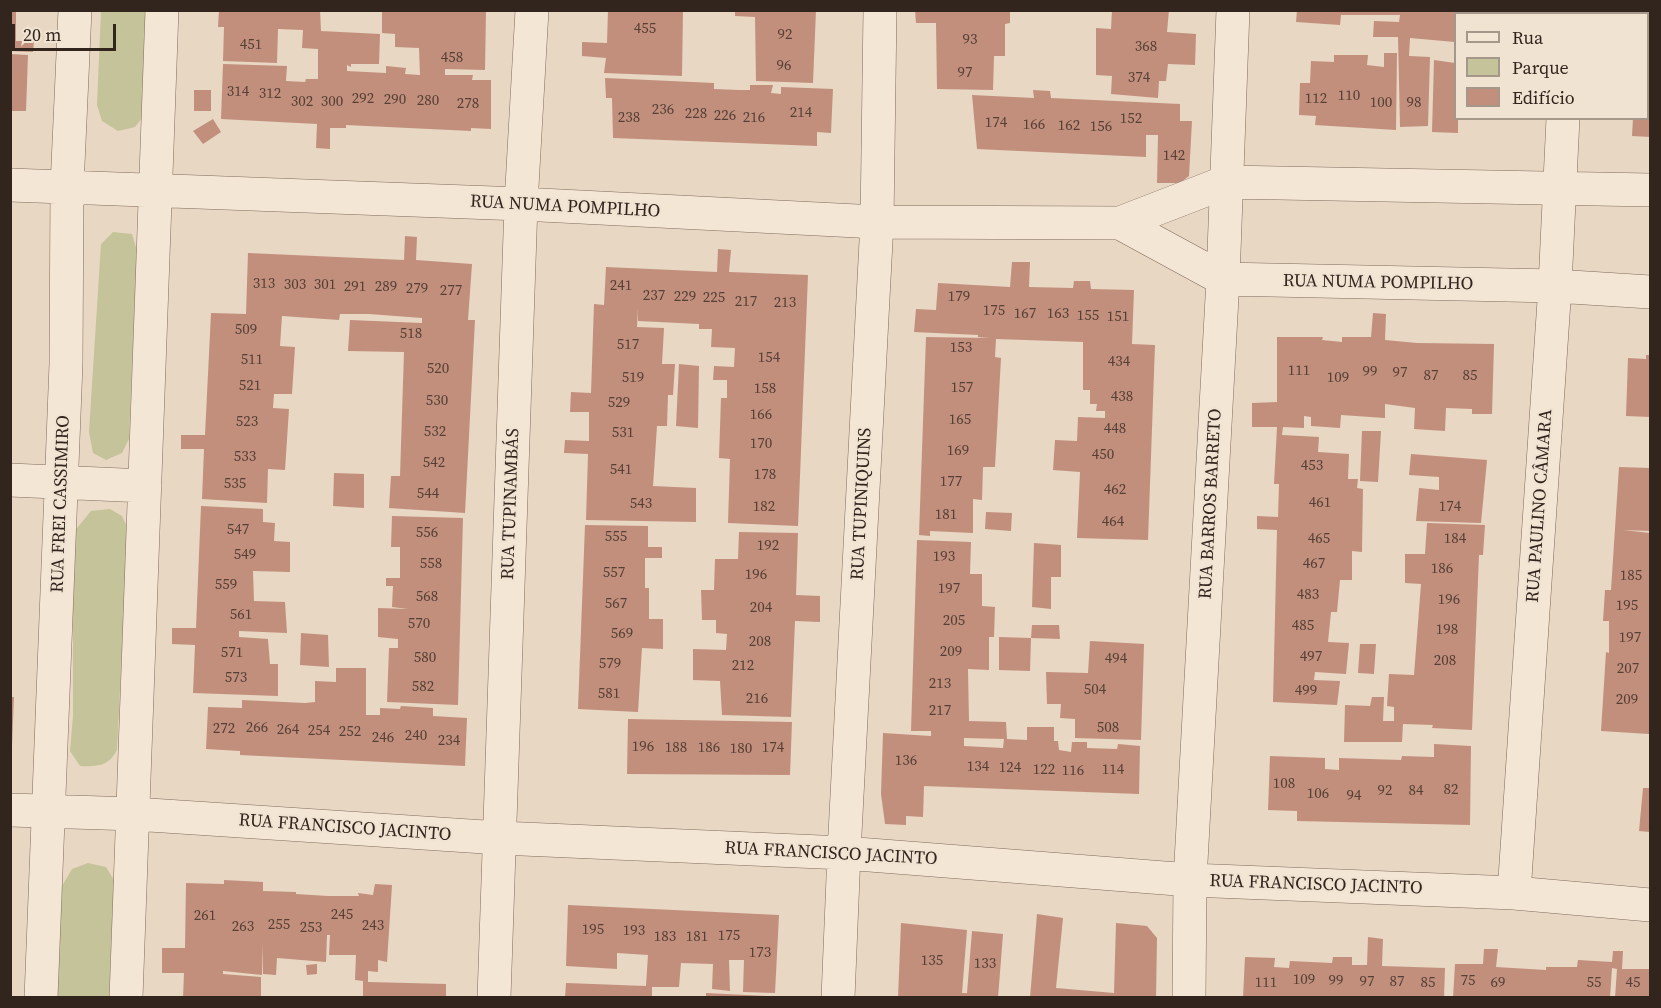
<!DOCTYPE html>
<html>
<head>
<meta charset="utf-8">
<style>
	body { margin:0 }
	#map { position:relative; width:1661px; height:1008px; overflow:hidden; background:#e8d7c3; font-family:"Source Serif 4",serif }
	canvas { display:block }
	.frame { position:absolute; inset:0; border:12px solid #32251e; pointer-events:none }
	.legend { position:absolute; left:1454px; top:12px; width:195px; height:108px; box-sizing:border-box; background:#f1e3d2; border:2px solid #a5978a; margin:0; padding:8px 10px; list-style:none; font-size:18px; color:#32251e }
	.legend li { display:flex; align-items:center; gap:12px; height:30px }
	.legend b { width:30px; border:2px solid #a5978a }
	.scale { position:absolute; left:12px; top:24px; width:104px; height:27px; box-sizing:border-box; border:3px solid #32251e; border-top:0; padding-left:8px; font-size:18px; line-height:21px; white-space:nowrap; color:#32251e; -webkit-text-stroke:4px #f1e3d2; paint-order:stroke }
</style>
</head>
<body>
<div id="map">
<canvas width="1661" height="1008"></canvas>
<div class="frame"></div>
<ul class="legend">
<li><b style="height:8px;background:#f4e6d5"></b>Rua</li>
<li><b style="height:16px;background:#c5c399"></b>Parque</li>
<li><b style="height:16px;background:#c28f7d"></b>Edifício</li>
</ul>
<div class="scale">20 m</div>
</div>
<script>
const ctx = document.querySelector('canvas').getContext('2d');
ctx.lineJoin = 'round';
function fill(path, color) { ctx.fillStyle = color; ctx.fill(path, 'evenodd'); }
function stroke(path, color, width, dash) { ctx.strokeStyle = color; ctx.lineWidth = width; ctx.lineCap = dash ? 'butt' : 'round'; ctx.setLineDash(dash || []); ctx.stroke(path); }
function drawText(font, color, halo, rows, align = 'center') {
  ctx.font = font + ' "Source Serif 4",serif'; ctx.lineWidth = 4.5; ctx.setLineDash([]); ctx.textBaseline = 'middle'; ctx.strokeStyle = halo; ctx.fillStyle = color; for (const [text, x, y, turn = 0] of rows) {
    ctx.save(); ctx.translate(x, y); ctx.rotate((+turn || 0) * Math.PI / 180); ctx.textAlign = isNaN(turn) ? turn : align; if (halo) ctx.strokeText(text, 0, 0); ctx.fillText(text, 0, 0); ctx.restore();
  }
}
fill(new Path2D(`
	M101 11H149L146 113 135 127 118 131 102 121 97 105Z
	M113 232 132 234 137 251 129 439 122 453 106 460 93 453 89 432 101 244Z
	M110 509 122 516 128 529 117 750C109 766 97 767 80 766L70 751 73 716V533L91 511Z
	M88 863 106 867 114 880 109 997 57 998 62 886 72 869Z`), '#c5c399');
fill(new Path2D(`
	M10 10H16V41H34L33 52 10 51Z
	M219 10H320L321 31 380 34 379 64H351V67L347 65V71L386 73V66L406 68 405 74 420 75 419 48 395 47V34L382 33V10H486L485 70 445 69V75H473L472 80H491V129L471 128V131L346 125V128H330V149L316 148 317 124 221 119 223 64 287 66 286 81 305 82 306 79H318V49L302 48 303 30 278 29 277 63 223 61 224 27H218Z
	M608 10H683L682 76 604 73 606 58 582 56V42L607 43Z
	M735 10H816L813 83 756 81 755 17 735 16Z
	M915 10H1010V23L1005 24V56H994L993 90 937 89 936 23H916Z
	M1112 10H1169L1167 32 1196 34 1195 65 1168 64 1166 81H1159L1158 98 1111 94 1112 76 1096 75V28L1111 29Z
	M1297 10H1495V14H1455V42L1410 38 1409 56 1430 57 1428 126 1400 127 1398 37H1373L1374 21 1399 22 1400 15H1341L1340 25 1296 22Z
	M1635 10H1650V29H1648V14H1635Z
	M1384 53H1397L1396 130 1315 125 1316 116 1299 115 1300 83H1310L1311 61 1334 62V55H1368L1367 65 1384 67Z
	M10 54 28 55 26 111H10Z
	M1434 60 1455 63V118H1458V133L1432 132Z
	M1648 67H1650V137L1632 136 1633 118H1648Z
	M605 78 714 83V89L739 90H750V85H773L771 93 781 94V87L833 89 831 133 817 132V146L613 138 612 98H606Z
	M194 90H211V111H194Z
	M1033 90 1050 91 1051 98 1180 104V121H1192L1189 176 1180 183H1157L1158 135H1146V157L977 149 972 95 1034 98Z
	M213 119 221 132 203 144 193 131Z
	M405 236 417 237 416 260 472 264 468 320H475L465 513 389 508 391 476H400L404 352 348 351 350 320 422 323V318L369 314H340L339 320 282 316 280 346 295 347 292 394H274L273 408 289 409 285 470 268 469 267 503 202 499 204 449H181V435H205L211 313 246 314 248 253 404 260Z
	M718 249 731 250 729 272 808 275 798 526 728 523 730 459 719 458 721 398H727V380H713L714 366 734 367 735 348 711 347 712 329H699V324L638 321V308L637 327 664 328 662 364H675L673 395H668L667 426H657L653 486 696 488V522L586 520 588 454 564 453 565 440 589 441V412H570L571 392 591 393 594 304 604 305 606 267 717 272Z
	M1012 262H1030L1029 287 1073 288 1074 281H1090L1091 289 1134 290 1132 344 1155 345 1148 540 1077 538 1080 472 1053 470 1055 440 1077 441 1078 417 1105 418V411H1096L1097 404H1090V390H1083V342L996 339 995 357 1001 358 995 467H983L982 500 973 499V533L930 531V536L919 535 926 337 990 338 978 337V335L914 332 916 309 936 310 938 283 1010 287Z
	M1373 313 1386 314 1385 340 1417 343 1494 344 1492 414H1472V409L1446 408 1445 431 1414 429 1415 408 1385 404V418L1341 415 1340 428 1311 426V417L1304 416V428L1283 427 1282 435 1319 437 1318 452 1349 454 1348 479H1358L1357 488 1363 489 1362 552 1352 551V580H1340L1337 612H1331L1328 642 1349 643 1346 674 1315 672 1314 680 1340 681 1337 705 1273 702 1277 530 1257 529V516L1278 517 1279 484H1274L1277 427H1252V403L1277 402V337H1323L1322 340 1342 342V337H1371Z
	M1646 355H1650V417L1626 416 1628 358 1646 359Z
	M679 364 699 366 698 428 676 426Z
	M1362 431H1381L1378 482 1360 481Z
	M1411 454 1487 460 1481 523 1416 521 1419 488 1439 490V477L1409 475Z
	M1619 467 1650 468V531L1623 530 1650 533V714L1649 734 1601 731 1606 652 1609 653V621H1603L1605 590H1611Z
	M334 473 364 474V508L333 506Z
	M201 506 263 509V522L275 523 274 541 290 542V572L253 571 254 601 285 602 287 633 239 631V637L268 639 270 664H278V696L193 693 195 645 172 644V628H196Z
	M986 512 1012 513 1011 531 985 529Z
	M392 516 463 518 458 705 387 702 389 648H398V639L378 637V608L408 609 392 607 393 586H386V578H400V547H391Z
	M1427 523 1485 525 1483 555H1479L1472 730 1432 728 1433 725 1403 724 1402 742H1344L1345 705 1370 706 1372 697H1384L1383 721H1394V707L1387 706 1389 674 1414 675 1421 584 1405 583V554H1425Z
	M585 525 648 526V547H662V558H645V588H649V619H663V649L642 648 638 712 578 709Z
	M739 532 798 533 796 595 820 596V622L795 621 791 717 722 715 720 681 693 680V649L726 650 727 634 716 633V620H702L701 590H714L715 559H738Z
	M917 540 971 542 970 574H982V606L995 607 994 637H989V670L968 669 969 721 1006 722 1007 739 1027 740V727H1054V741H1058L1059 750 1071 752 1072 742H1087V748L1117 749 1118 744 1140 746 1139 794 924 786 923 817 906 816V825L885 824 881 794 883 733 931 736V731H911ZM964 738 1004 739 1003 748 964 746Z
	M1034 543 1061 545V577H1051V609L1032 607Z
	M1032 625H1059L1060 639 1031 638Z
	M301 633 328 635 329 667 300 665Z
	M999 637 1031 638 1030 671 999 670Z
	M1090 641 1144 644 1141 740 1075 738V719L1060 718 1061 704H1047L1046 672 1088 673Z
	M1360 644H1376L1374 674 1358 673Z
	M336 668H366V715H380V708L400 709 401 706 433 708V716L467 718 465 766 240 755V751L206 749 208 707 242 708V700L305 703 315 702V681L336 682Z
	M10 697H14L12 746H10Z
	M628 719 792 722 790 775 627 774Z
	M1434 744 1471 746 1470 825 1297 821V811L1268 810 1270 756 1325 758V769L1339 770V758L1401 760 1402 756 1434 757Z
	M1643 788H1650V832L1639 831Z
	M224 880 263 882V891L296 892V894L328 896H359L358 893 373 895 375 884 392 885 387 962 378 960V972L368 971V982L446 984V998H363V981L355 980 356 955H329L330 935H327L326 962 277 958 276 975 263 974V943L262 975 223 971V974L261 977V998H183L184 973H162V948H185L186 883 224 884Z
	M568 905 779 915 775 993 743 992 744 960H729L730 991 712 989 713 964 681 963 679 987H652V998H565L566 983 646 986 648 955 617 953V969L566 966Z
	M1037 914 1063 918 1056 988 1114 993 1116 923 1147 926 1157 938 1156 998H1030Z
	M901 923 967 930 962 993H967L972 931 1003 934 998 998H898Z
	M1368 937 1383 939 1382 966 1445 968 1444 998H1243L1245 957 1275 958 1274 967 1289 968 1290 961 1332 963 1333 957H1352V965H1367Z
	M1484 949H1498L1496 967 1546 970V967H1577L1578 960 1612 962 1613 951H1623L1622 969H1650V998H1615L1617 969 1612 968 1610 998H1453L1455 964H1483Z
	M317 964V974L307 975 306 965Z
	M706 993 767 996V998H706Z`), '#c28f7d');
const street = new Path2D(`
	M1567 14V10
	M10 185 521 204 877 222 1120 223 1226 182 1650 190
	M1120 223 1223 279 1555 286 1650 292
	M10 480 145 486
	M10 810 134 814 500 838 844 853 1190 880 1514 893 1650 905
	M1514 893 1555 286 1563 118
	M41 998 66 364 67 187 75 10
	M126 998 162 10
	M494 998 521 204 532 10
	M838 998 844 853 877 222 880 10
	M1189 998 1190 880 1223 279 1233 10`);
stroke(street, '#806a5c', 34);
stroke(street, '#f4e6d5', 33);
drawText('15px', '#564036', null, [
	["455",645,29],
	["92",785,35],
	["93",970,40],
	["451",251,45],
	["368",1146,47],
	["458",452,58],
	["96",784,66],
	["97",965,73],
	["374",1139,78],
	["314",238,92],
	["312",270,94],
	["110",1349,96],
	["292",363,99],
	["112",1316,99],
	["290",395,100],
	["280",428,101],
	["302",302,102],
	["300",332,102],
	["100",1381,103],
	["98",1414,103],
	["278",468,104],
	["236",663,110],
	["214",801,113],
	["228",696,114],
	["226",725,116],
	["238",629,118],
	["216",754,118],
	["152",1131,119],
	["174",996,123],
	["166",1034,125],
	["162",1069,126],
	["156",1101,127],
	["142",1174,156],
	["313",264,284],
	["303",295,285],
	["301",325,285],
	["241",621,286],
	["291",355,287],
	["289",386,287],
	["279",417,289],
	["277",451,291],
	["237",654,296],
	["229",685,297],
	["179",959,297],
	["225",714,298],
	["217",746,302],
	["213",785,303],
	["175",994,311],
	["167",1025,314],
	["163",1058,314],
	["155",1088,316],
	["151",1118,317],
	["509",246,330],
	["518",411,334],
	["517",628,345],
	["153",961,348],
	["154",769,358],
	["511",252,360],
	["434",1119,362],
	["520",438,369],
	["111",1299,371],
	["99",1370,372],
	["97",1400,373],
	["87",1431,376],
	["85",1470,376],
	["519",633,378],
	["109",1338,378],
	["521",250,386],
	["157",962,388],
	["158",765,389],
	["438",1122,397],
	["530",437,401],
	["529",619,403],
	["166",761,415],
	["165",960,420],
	["523",247,422],
	["448",1115,429],
	["532",435,432],
	["531",623,433],
	["170",761,444],
	["169",958,451],
	["450",1103,455],
	["533",245,457],
	["542",434,463],
	["453",1312,466],
	["541",621,470],
	["178",765,475],
	["177",951,482],
	["535",235,484],
	["462",1115,490],
	["544",428,494],
	["461",1320,503],
	["543",641,504],
	["182",764,507],
	["174",1450,507],
	["181",946,515],
	["464",1113,522],
	["547",238,530],
	["556",427,533],
	["555",616,537],
	["465",1319,539],
	["184",1455,539],
	["192",768,546],
	["549",245,555],
	["193",944,557],
	["558",431,564],
	["467",1314,564],
	["186",1442,569],
	["557",614,573],
	["196",756,575],
	["185",1631,576],
	["559",226,585],
	["197",949,589],
	["483",1308,595],
	["568",427,597],
	["196",1449,600],
	["567",616,604],
	["195",1627,606],
	["204",761,608],
	["561",241,615],
	["205",954,621],
	["570",419,624],
	["485",1303,626],
	["198",1447,630],
	["569",622,634],
	["197",1630,638],
	["208",760,642],
	["209",951,652],
	["571",232,653],
	["497",1311,657],
	["580",425,658],
	["494",1116,659],
	["208",1445,661],
	["579",610,664],
	["212",743,666],
	["207",1628,669],
	["573",236,678],
	["213",940,684],
	["582",423,687],
	["504",1095,690],
	["499",1306,691],
	["581",609,694],
	["216",757,699],
	["209",1627,700],
	["217",940,711],
	["266",257,728],
	["508",1108,728],
	["272",224,729],
	["264",288,730],
	["254",319,731],
	["252",350,732],
	["240",416,736],
	["246",383,738],
	["234",449,741],
	["196",643,747],
	["188",676,748],
	["186",709,748],
	["174",773,748],
	["180",741,749],
	["136",906,761],
	["134",978,767],
	["124",1010,768],
	["122",1044,770],
	["114",1113,770],
	["116",1073,771],
	["108",1284,784],
	["82",1451,790],
	["92",1385,791],
	["84",1416,791],
	["106",1318,794],
	["94",1354,796],
	["245",342,915],
	["261",205,916],
	["255",279,925],
	["243",373,926],
	["263",243,927],
	["253",311,928],
	["195",593,930],
	["193",634,931],
	["175",729,936],
	["183",665,937],
	["181",697,937],
	["173",760,953],
	["135",932,961],
	["133",985,964],
	["109",1304,980],
	["99",1336,981],
	["75",1468,981],
	["97",1367,982],
	["87",1397,982],
	["111",1266,983],
	["85",1428,983],
	["69",1498,983],
	["55",1594,983],
	["45",1633,983]
]);
drawText('18px', '#32251e', '#f1e3d2', [
	["RUA NUMA POMPILHO",565,207,3],
	["RUA NUMA POMPILHO",1378,283,1],
	["RUA FREI CASSIMIRO",61,504,-88],
	["RUA TUPINAMBÁS",511,504,-88],
	["RUA TUPINIQUINS",862,504,-87],
	["RUA BARROS BARRETO",1211,504,-87],
	["RUA PAULINO CÂMARA",1540,506,-86],
	["RUA FRANCISCO JACINTO",345,828,4],
	["RUA FRANCISCO JACINTO",831,854,3],
	["RUA FRANCISCO JACINTO",1316,885,2]
]);
</script>
</body>
</html>
